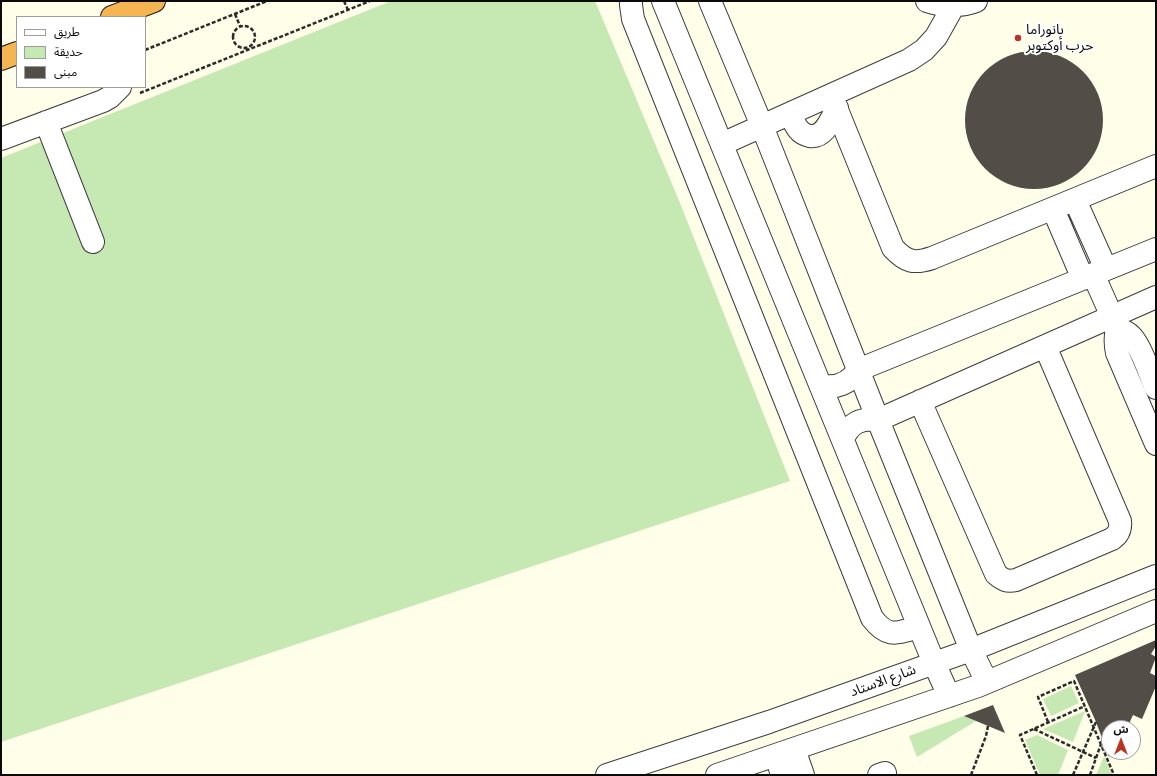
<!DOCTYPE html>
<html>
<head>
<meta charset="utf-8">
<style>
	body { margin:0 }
	#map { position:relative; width:1157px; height:776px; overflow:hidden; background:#fffee8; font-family:"IBM Plex Serif","Noto Sans Arabic",serif }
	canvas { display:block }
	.frame { position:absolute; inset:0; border:2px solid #0a0a0a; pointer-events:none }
	.legend { position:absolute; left:16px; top:16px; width:130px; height:72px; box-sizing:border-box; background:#fff; border:1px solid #9d9d9d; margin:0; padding:5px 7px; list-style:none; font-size:12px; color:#0a0a0a }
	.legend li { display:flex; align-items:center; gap:8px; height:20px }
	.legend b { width:20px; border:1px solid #9d9d9d }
	.north { position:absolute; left:1101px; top:720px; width:40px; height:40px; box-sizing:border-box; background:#fff; border:1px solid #9d9d9d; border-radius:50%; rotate:0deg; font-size:11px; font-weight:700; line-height:16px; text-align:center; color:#0a0a0a }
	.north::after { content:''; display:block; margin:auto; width:14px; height:18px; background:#b93423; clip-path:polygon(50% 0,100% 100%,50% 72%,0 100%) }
</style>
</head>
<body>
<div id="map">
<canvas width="1157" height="776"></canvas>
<div class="frame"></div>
<ul class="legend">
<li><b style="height:5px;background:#fff"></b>طريق</li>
<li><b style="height:11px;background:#c6e8b3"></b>حديقة</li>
<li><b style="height:11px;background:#534d47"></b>مبنى</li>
</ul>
<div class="north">ش</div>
</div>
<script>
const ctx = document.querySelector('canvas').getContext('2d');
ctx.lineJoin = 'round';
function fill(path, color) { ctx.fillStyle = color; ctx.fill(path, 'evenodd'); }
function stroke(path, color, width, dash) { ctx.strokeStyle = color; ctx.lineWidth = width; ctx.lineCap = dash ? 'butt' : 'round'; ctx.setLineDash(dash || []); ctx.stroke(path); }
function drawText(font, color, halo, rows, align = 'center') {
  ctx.font = font + ' "IBM Plex Serif","Noto Sans Arabic",serif'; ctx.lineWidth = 4; ctx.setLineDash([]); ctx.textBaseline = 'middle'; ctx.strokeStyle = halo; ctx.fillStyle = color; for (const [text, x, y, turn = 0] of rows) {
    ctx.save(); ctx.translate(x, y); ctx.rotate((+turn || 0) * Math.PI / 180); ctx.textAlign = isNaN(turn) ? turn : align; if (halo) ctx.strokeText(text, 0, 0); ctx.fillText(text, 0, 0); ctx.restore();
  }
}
fill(new Path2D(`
	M391 1H595L680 203 790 481 1 742V158Z
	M1071 686 1079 703 1051 716 1043 699Z
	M1085 711 1073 742 1043 729Z
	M964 716 976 721 917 757 909 736Z
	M1037 735 1068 750 1058 775H1040L1025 740Z
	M1104 756 1112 775H1096Z`), '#c6e8b3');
fill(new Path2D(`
	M965 120a69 69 0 1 1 138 0a69 69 0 1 1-138 0Z
	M1156 640V646L1151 654 1156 657 1150 673 1156 676V686L1142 719 1133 715 1127 728H1109V752H1111L1109 757 1096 722 1075 675Z
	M993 705 1005 733 964 716Z`), '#534d47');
const minor = new Path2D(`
	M631 1V5L633 19 872 618C888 639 897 633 919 627
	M663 1 934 663 949 696
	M710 1 762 126 878 420 971 650 987 682
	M927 1C942 6 961 7 976 1
	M831 95 893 248C906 262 914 264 932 258L1156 166
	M790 114C793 119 795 126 799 130 802 134 806 135 810 136 825 138 831 119 837 108
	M46 122 93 242
	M1 139 103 101 110 97 120 87
	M722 144 909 60 924 50 936 37 954 5
	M1075 200 1106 269
	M1053 209 1083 279
	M1093 274 1117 328C1115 337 1115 344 1117 353L1156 444
	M1117 328C1122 330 1127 332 1131 336 1141 346 1150 375 1156 388
	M820 385C836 389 849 384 858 370L1156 249
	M920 401 996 574C1003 580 1007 582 1016 580L1112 539C1119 534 1121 529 1120 521L1045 346
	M843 439C850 423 860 418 878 420L1156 297
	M794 749 803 775
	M776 755 782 775
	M607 775 769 722 971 650 1156 576
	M717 775 978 686 1156 611
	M879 775 885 773`);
const highway = new Path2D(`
	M112 17 154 1
	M1 59 17 53`);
stroke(minor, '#3d3d3d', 24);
stroke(highway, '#1b1b1b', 24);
stroke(new Path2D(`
	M344 1 348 10
	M235 14 240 26
	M233 37a11 11 0 1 1 22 0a11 11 0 1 1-22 0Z
	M145 50 267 1
	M140 93 370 1
	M1048 722 1038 697 1074 681 1114 775
	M1034 729 1096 758
	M971 775 986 736 988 726
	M1037 775 1020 735 1085 706
	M1090 775 1101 744`), '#2c2c2c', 2.5, [4, 2]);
stroke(minor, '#fff', 22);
stroke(highway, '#f5b550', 22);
stroke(new Path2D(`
	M1073 775 1096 722`), '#2c2c2c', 2.5, [4, 2]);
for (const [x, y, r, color] of [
	[1018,38,4,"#b93423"]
]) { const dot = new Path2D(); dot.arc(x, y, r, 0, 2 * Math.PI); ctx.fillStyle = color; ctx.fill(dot); stroke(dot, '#fff', 1.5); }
drawText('14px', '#0a0a0a', '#fff', [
	["بانوراما",1026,30],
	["حرب أوكتوبر",1026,46]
], 'left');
drawText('14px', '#0a0a0a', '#fff', [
	["شارع الاستاد",883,681,-20]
]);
</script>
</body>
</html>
